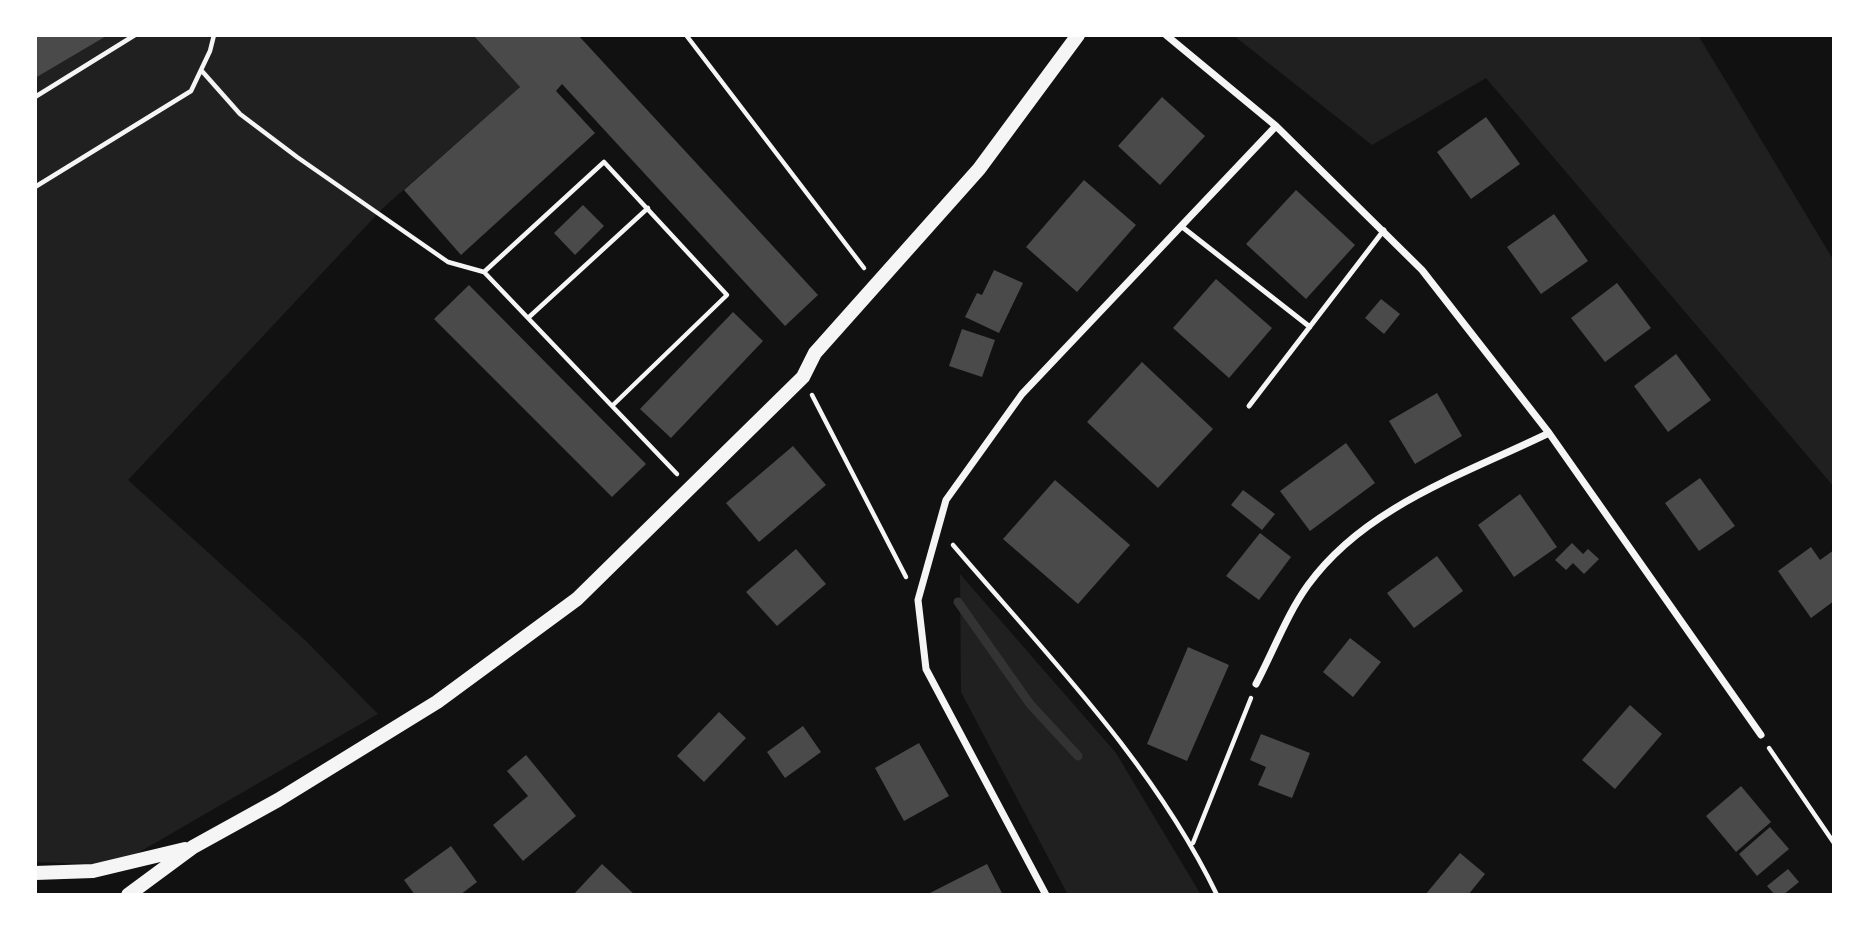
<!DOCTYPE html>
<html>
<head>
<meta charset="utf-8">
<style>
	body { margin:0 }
	#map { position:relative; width:1869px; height:930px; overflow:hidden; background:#111; font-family:Manrope,sans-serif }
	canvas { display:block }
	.frame { position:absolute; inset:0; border:37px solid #fff; pointer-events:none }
</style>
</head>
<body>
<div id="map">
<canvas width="1869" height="930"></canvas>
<div class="frame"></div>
</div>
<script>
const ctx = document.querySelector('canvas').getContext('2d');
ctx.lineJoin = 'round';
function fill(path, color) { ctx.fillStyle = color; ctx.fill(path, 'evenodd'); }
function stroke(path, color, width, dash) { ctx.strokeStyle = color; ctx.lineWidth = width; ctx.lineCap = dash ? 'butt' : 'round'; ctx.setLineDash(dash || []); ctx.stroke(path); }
fill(new Path2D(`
	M35 35H473L520 87 384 207 128 480 306 641 378 714 117 865 35 862Z
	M1233 35H1698L1834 261V487L1486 78 1372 145Z
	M960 574 1116 753 1201 895H1068L961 692Z`), '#202020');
stroke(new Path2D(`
	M958 602 1030 704 1078 756`), '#333', 9);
fill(new Path2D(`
	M35 35H108L35 78Z
	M473 35H578L818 295 785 326 562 84 556 91 595 133 461 255 404 190 520 87Z
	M1162 97 1205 136 1160 185 1118 146Z
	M1486 117 1520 164 1471 199 1437 152Z
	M1084 180 1136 225 1077 292 1026 247Z
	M1296 190 1355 245 1306 299 1246 244Z
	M583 205 604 226 575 255 554 233Z
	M1554 214 1588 261 1541 294 1507 247Z
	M994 270 1023 283 999 333 965 317 977 293 982 295Z
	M1216 279 1272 328 1229 378 1173 328Z
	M1617 283 1651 328 1605 362 1571 318Z
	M469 285 646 464 612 497 434 319Z
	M1381 299 1400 314 1384 334 1365 318Z
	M733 312 763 341 671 438 640 409Z
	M962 329 995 340 982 377 949 366Z
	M1676 354 1711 400 1668 432 1634 386Z
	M1142 362 1213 429 1158 488 1087 422Z
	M1437 393 1462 436 1415 464 1389 421Z
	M1346 443 1375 483 1310 531 1280 491Z
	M793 446 826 485 759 542 726 503Z
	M1700 478 1735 526 1699 551 1665 503Z
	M1055 480 1130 545 1078 604 1003 539Z
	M1243 490 1275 514 1262 530 1231 505Z
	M1520 494 1557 547 1514 577 1478 525Z
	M1260 533 1291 557 1259 600 1226 576Z
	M1572 543 1583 554 1588 549 1599 559 1584 574 1573 563 1566 570 1555 560Z
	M1811 547 1820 560 1834 550V601L1811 618 1778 571Z
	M796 549 826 584 777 626 746 592Z
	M1437 556 1463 591 1414 628 1387 593Z
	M1350 638 1381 662 1353 697 1323 672Z
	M1188 647 1229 665 1187 761 1147 744Z
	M1630 705 1662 734 1615 789 1582 760Z
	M719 712 746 738 704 782 677 756Z
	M803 726 821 752 785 778 767 752Z
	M1261 734 1310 753 1292 798 1258 785 1266 767 1250 760Z
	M919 743 949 796 904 821 875 768Z
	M526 755 576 816 523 861 493 825 528 796 507 771Z
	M1741 786 1771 822 1736 852 1706 816Z
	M1770 827 1789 849 1757 876 1739 854Z
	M451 846 477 882 460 895H415L404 880Z
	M1460 853 1485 874 1468 895H1425Z
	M602 864 635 895H573Z
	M987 864 1003 895H926Z
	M1788 869 1799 882 1783 895H1775L1767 886Z`), '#4a4a4a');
stroke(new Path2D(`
	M686 35 864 268
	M201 70 240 114 297 157 448 262 484 272 612 406 727 295 604 162 484 272
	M35 97 135 35
	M35 187 191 91 210 51 214 35
	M528 318 648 208
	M812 395 906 577
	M612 406 677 474
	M953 545C1047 655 1154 764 1217 895
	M1769 748 1834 843
	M1193 843 1251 698`), '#f5f5f5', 4.5);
stroke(new Path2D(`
	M1181 226 1310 327
	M1249 406 1384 230`), '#f5f5f5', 5);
stroke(new Path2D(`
	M1166 35 1276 126 1422 270 1549 433 1761 735
	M1256 684C1273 652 1287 614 1308 585 1365 506 1465 474 1549 433
	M1046 895 926 669 918 600 946 500 1022 394 1276 126`), '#f5f5f5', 7);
stroke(new Path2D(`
	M35 873 93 871 185 849
	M128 895 193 847 278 800 437 702 577 599 803 377 815 353 979 169 1078 35`), '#f5f5f5', 14);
</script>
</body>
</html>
